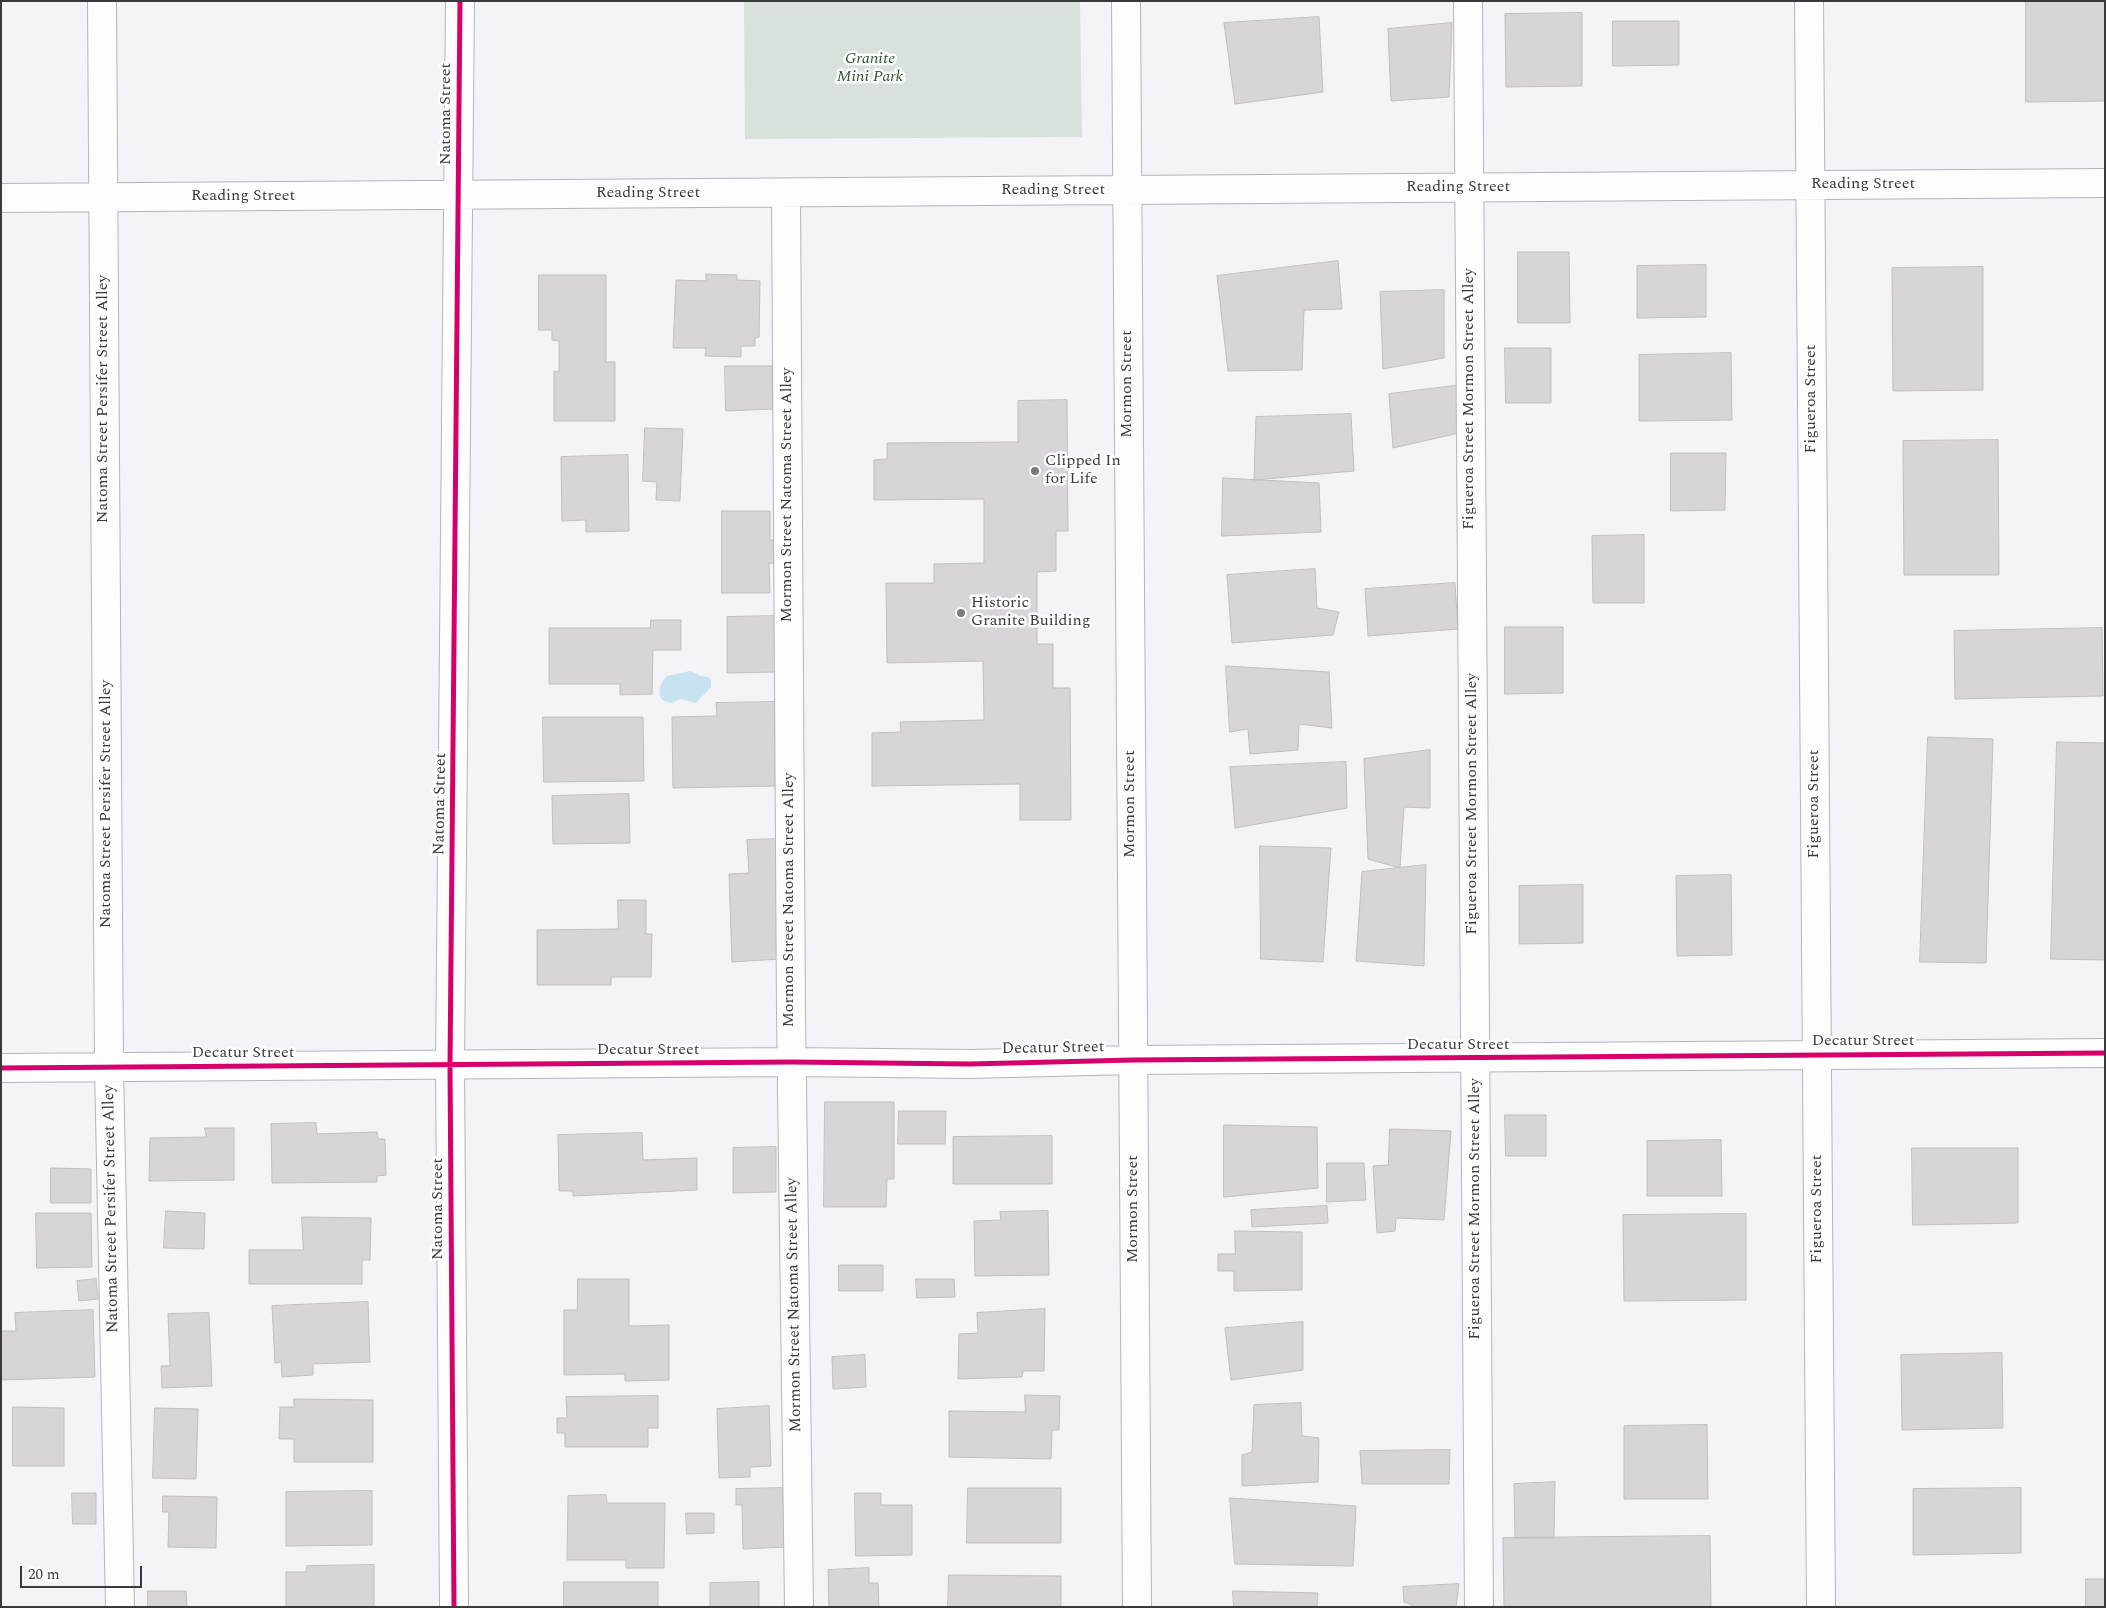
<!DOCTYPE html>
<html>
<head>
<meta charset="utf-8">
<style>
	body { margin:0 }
	#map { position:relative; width:2106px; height:1608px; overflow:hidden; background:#f3f3f8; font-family:Spectral,serif }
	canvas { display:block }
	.frame { position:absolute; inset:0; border:2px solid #3a3a3e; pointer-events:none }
	.scale { position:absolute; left:20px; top:1566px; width:122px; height:22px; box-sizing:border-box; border:2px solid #3a3a3e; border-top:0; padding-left:6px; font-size:15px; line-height:18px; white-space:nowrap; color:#3a3a3e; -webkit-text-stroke:4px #fefefe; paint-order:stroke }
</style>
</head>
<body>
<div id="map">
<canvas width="2106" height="1608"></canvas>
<div class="frame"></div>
<div class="scale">20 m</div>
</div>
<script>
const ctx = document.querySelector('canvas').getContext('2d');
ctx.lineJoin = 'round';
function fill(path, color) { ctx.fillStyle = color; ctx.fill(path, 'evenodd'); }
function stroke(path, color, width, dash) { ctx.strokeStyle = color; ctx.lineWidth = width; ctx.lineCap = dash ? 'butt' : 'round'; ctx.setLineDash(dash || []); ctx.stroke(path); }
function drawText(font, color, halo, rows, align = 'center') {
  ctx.font = font + ' Spectral,serif'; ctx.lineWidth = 5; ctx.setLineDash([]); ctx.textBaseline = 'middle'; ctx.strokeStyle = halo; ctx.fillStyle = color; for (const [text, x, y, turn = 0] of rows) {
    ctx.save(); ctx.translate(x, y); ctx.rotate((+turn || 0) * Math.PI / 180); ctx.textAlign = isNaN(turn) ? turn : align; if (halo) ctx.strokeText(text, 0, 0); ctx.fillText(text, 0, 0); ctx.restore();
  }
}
fill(new Path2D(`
	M744 1H1080L1082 137 745 139Z`), '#d9e1db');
fill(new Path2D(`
	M690 671 701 676 708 677 711 680V687L696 703 680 699 671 703 662 700C657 692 660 683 667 676Z`), '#c9e2ef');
const building = new Path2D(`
	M2026 1H2105V101L2026 102Z
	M1582 13V86L1506 87 1505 14Z
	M1319 17 1323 92 1235 104 1224 23Z
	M1613 21H1679V65L1613 66Z
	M1452 23 1449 97 1391 101 1388 29Z
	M1518 252H1569L1570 323H1518Z
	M1338 261 1342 309 1304 310 1302 370 1228 371 1217 276Z
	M1706 265V317L1637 318V266Z
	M1983 267V390L1893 391 1892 268Z
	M706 274 737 275V280L760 281 759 337 755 338V346H741V357L705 356 706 348H673L676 280 706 281Z
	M539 275H606V362H615V421H554V371L559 372V341L552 340V330H539Z
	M1444 290V358L1383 369 1380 292Z
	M1505 348H1551V403H1506Z
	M1731 353 1732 420 1639 421V355Z
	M725 366H772L773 409 726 411Z
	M1470 384 1459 433 1393 448 1389 394Z
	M1067 400 1068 531H1056V571L1037 572V644H1053V688H1070L1071 820H1020V784L872 786V733L901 732 900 722 984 720 983 661 887 663 886 583H934V564L984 563V499L874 500V460L887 459V443L1018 442V401Z
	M1351 414 1354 471 1254 480 1256 417Z
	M645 428 683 429 680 501 656 500 657 482 643 481Z
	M1998 440 1999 575H1904L1903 441Z
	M1671 453H1726L1725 510 1671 511Z
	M628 455 629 531 586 532V520L562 521 561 457Z
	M1223 478 1319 483 1321 532 1222 536Z
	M722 511H770V540H776V563H769L770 593H722Z
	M1644 535V603H1593L1592 536Z
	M1315 569 1317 608 1339 612 1333 635 1232 643 1227 575Z
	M1455 583 1458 629 1368 636 1365 589Z
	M777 616V672L727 673V617Z
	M651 620H681V650H653L652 694 620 695V684H549V628H650Z
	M1505 627H1563V693L1505 694Z
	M2102 628 2103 696 1955 699 1954 631Z
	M1226 666 1329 672 1332 728 1299 724 1298 750 1250 754 1248 729 1230 732Z
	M775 702 776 786 673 788 672 717 717 716 716 703Z
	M543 717H643L644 781 544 782Z
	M1928 737 1993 739 1986 963 1920 962Z
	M2057 742 2105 743V960L2051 959Z
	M1430 750V808L1404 807 1400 868 1368 859 1364 759Z
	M1346 762 1347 808 1235 828 1230 767Z
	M629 794 630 843 553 844 552 796Z
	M782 839 780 959 732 962 729 874 749 873 747 840Z
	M1260 846 1331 848 1323 962 1261 959Z
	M1426 865 1424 966 1356 961 1362 872Z
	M1731 875 1732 955 1677 956 1676 876Z
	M1583 885V943L1519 944V886Z
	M618 900H646V934H652L651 977H611V985H537V930L618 929Z
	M825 1102H894V1179H887L886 1207H824Z
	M899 1111H946L945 1144H898Z
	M1505 1115H1546V1156H1506Z
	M316 1123 317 1134 377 1132 378 1139H385L386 1175 377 1176V1182L272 1183 271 1124Z
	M1224 1125 1317 1127 1318 1188 1224 1197Z
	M205 1128H234V1180L149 1181 150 1138 206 1137Z
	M1390 1129 1451 1131 1444 1220 1396 1218 1395 1231 1377 1233 1373 1166 1388 1165Z
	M642 1133 643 1160 697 1158V1190L573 1196V1191H559L558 1135Z
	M1052 1136V1184H953V1137Z
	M1721 1140 1722 1196H1647V1141Z
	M776 1147V1192L733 1193V1148Z
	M1912 1148H2018V1223L1913 1225Z
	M1327 1163H1364L1366 1200 1327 1202Z
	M51 1168 91 1169V1203H51Z
	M1327 1206 1328 1223 1252 1227 1251 1210Z
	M166 1211 205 1213 204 1249 164 1248Z
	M1048 1211 1049 1275 975 1276 974 1221 1001 1220 1000 1212Z
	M36 1213H91L92 1267 37 1268Z
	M1746 1214V1300L1624 1301 1623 1215Z
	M302 1217 371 1218 370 1260H362V1284H249V1250H303Z
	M1235 1231 1302 1232V1290L1234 1291V1271H1218V1254H1235Z
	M839 1265H883V1291H839Z
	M96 1279 98 1299 79 1301 77 1281Z
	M578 1279H629V1326L669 1325V1380L625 1381V1374L564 1375V1310H577Z
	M916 1279H954L955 1297 917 1298Z
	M368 1302 370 1362 313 1364V1375L282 1377 281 1362 275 1363 272 1306Z
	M1045 1309 1044 1371H1023L1022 1377 958 1379 959 1334 978 1333 977 1313Z
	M93 1310 95 1377 1 1380V1331H16L15 1313Z
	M209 1313 212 1386 162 1388 161 1366H170L168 1314Z
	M1303 1322V1370L1231 1380 1225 1328Z
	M2002 1353 2003 1428 1902 1430 1901 1355Z
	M865 1355 866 1387 833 1389 832 1357Z
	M1025 1395 1060 1396 1059 1430H1052L1051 1459 949 1457V1411L1025 1412Z
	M658 1396V1428H648V1447H565V1433H557V1418H567L566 1397Z
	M294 1399 373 1400V1462H294V1439H279L280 1407H294Z
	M1301 1403 1302 1436 1319 1438 1318 1482 1242 1486V1455L1252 1452 1254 1405Z
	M769 1406 771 1466 750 1467V1477L719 1478 717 1409Z
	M13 1407 64 1408V1466H13Z
	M155 1408 198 1409 196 1479 153 1478Z
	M1707 1425 1708 1499H1624V1426Z
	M1450 1450 1449 1484H1362L1360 1451Z
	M1555 1482 1554 1538H1515L1514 1484Z
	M785 1488 787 1547 743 1549 742 1505H736V1489Z
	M968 1488H1061V1543H967Z
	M2021 1488V1553L1913 1555V1489Z
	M372 1491V1545L286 1546V1492Z
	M72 1493H96V1524H73Z
	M855 1493H881V1505H912V1555L856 1556Z
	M606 1495 607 1503H665L664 1568H626V1560H567L568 1496Z
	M163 1496 217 1497 216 1548 168 1547 169 1512H163Z
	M1230 1498 1356 1506 1353 1566 1235 1564Z
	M686 1513H714V1533L687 1534Z
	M1710 1536 1711 1607H1504L1503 1538Z
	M374 1565V1607H286V1572H306L307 1566Z
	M869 1568V1583H878L879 1607H829L828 1570Z
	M949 1575 1061 1576V1607H948Z
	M2086 1579H2105V1607H2086Z
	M564 1582H658V1607H564Z
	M759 1582V1607H710V1583Z
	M1459 1584 1456 1607H1412V1605L1404 1602 1403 1587Z
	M148 1591H186L187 1607H148Z
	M1233 1591 1318 1593 1317 1607H1234Z`);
fill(building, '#d8d5d9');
stroke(building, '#bfbec1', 1);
const minor = new Path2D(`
	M102 1 109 1067 120 1607
	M1126 1 1137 1607
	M1468 1 1479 1607
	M1809 1 1821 1607
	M786 193 791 1013 799 1607
	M1 198 2105 183
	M1 1068 792 1062 970 1064 1133 1060 2105 1053
	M454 1607 450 1065 460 1`);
stroke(minor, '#b5b5ba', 30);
stroke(minor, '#fdfdfe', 28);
stroke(new Path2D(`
	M1 1068 792 1062 970 1064 1133 1060 2105 1053
	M454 1607 450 1065 460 1`), '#d6006c', 5);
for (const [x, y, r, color] of [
	[1035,471,5,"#7b7b7f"],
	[961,613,5,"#7b7b7f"]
]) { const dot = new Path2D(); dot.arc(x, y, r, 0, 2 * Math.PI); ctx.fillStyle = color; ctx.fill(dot); stroke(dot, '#fefefe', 2); }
drawText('italic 16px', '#2f542e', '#fefefe', [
	["Granite",870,60],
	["Mini Park",870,78]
]);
drawText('16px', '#3a3a3e', '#fefefe', [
	["Natoma Street",447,114,-90],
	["Reading Street",1863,185],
	["Reading Street",1458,188],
	["Reading Street",1053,191],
	["Reading Street",648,194],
	["Reading Street",243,197],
	["Mormon Street",1128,384,-90],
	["Natoma Street Persifer Street Alley",104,399,-90],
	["Figueroa Street Mormon Street Alley",1470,399,-90],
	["Figueroa Street",1812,399,-90],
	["Mormon Street Natoma Street Alley",788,495,-90],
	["Natoma Street Persifer Street Alley",107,804,-90],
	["Natoma Street",441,804,-89],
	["Mormon Street",1131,804,-90],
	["Figueroa Street Mormon Street Alley",1473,804,-90],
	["Figueroa Street",1815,804,-90],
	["Mormon Street Natoma Street Alley",790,900,-90],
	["Decatur Street",1863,1042],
	["Decatur Street",1458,1046],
	["Decatur Street",1053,1049,-1],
	["Decatur Street",648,1051],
	["Decatur Street",243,1054],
	["Natoma Street Persifer Street Alley",112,1209,-91],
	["Natoma Street",439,1209,-90],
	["Mormon Street",1134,1209,-90],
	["Figueroa Street Mormon Street Alley",1476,1209,-90],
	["Figueroa Street",1818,1209,-90],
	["Mormon Street Natoma Street Alley",795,1305,-91]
]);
drawText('16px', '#3a3a3e', '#fefefe', [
	["Clipped In",1045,462],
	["for Life",1045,480],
	["Historic",971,604],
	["Granite Building",971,622]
], 'left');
</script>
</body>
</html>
